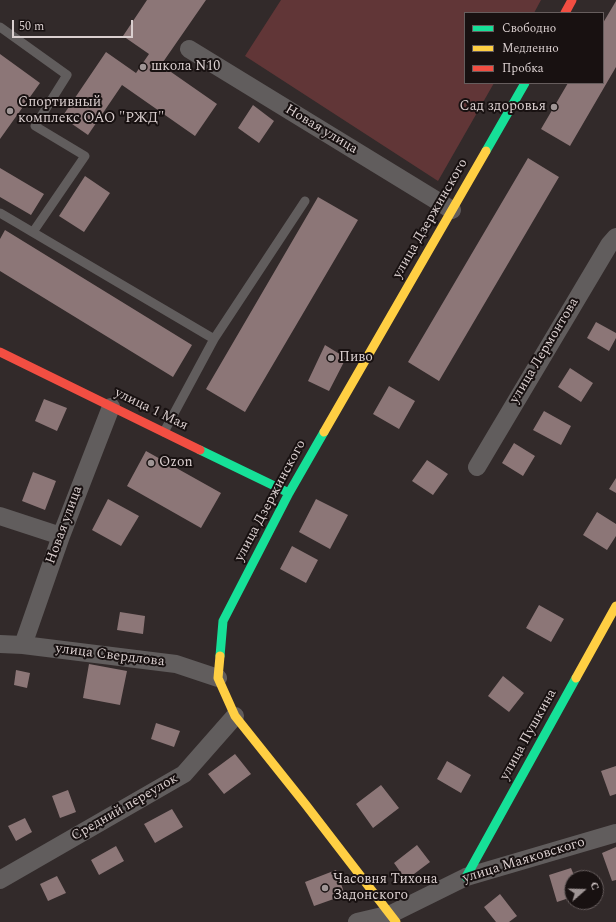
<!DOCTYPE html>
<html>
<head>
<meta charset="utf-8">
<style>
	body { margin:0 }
	#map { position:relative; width:616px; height:922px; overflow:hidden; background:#322a2a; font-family:Spectral,serif }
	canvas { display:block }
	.legend { position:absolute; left:464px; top:12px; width:140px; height:72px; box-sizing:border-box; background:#181111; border:1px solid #665d5d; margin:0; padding:5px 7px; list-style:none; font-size:12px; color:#dacfcf }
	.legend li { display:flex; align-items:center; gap:8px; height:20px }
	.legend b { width:20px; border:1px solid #665d5d }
	.north { position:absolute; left:564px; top:870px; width:40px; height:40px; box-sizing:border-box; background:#181111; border:1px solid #665d5d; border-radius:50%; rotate:70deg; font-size:11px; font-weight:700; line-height:16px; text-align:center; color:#dacfcf }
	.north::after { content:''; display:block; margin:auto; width:14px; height:18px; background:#9f9595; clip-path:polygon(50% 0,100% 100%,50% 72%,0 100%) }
	.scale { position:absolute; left:12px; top:20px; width:121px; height:18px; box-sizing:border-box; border:2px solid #dacfcf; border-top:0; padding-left:5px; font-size:12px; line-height:14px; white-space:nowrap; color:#dacfcf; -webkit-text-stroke:3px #181111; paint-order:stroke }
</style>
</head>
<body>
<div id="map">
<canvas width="616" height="922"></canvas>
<ul class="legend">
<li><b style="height:5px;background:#16e098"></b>Свободно</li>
<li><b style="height:5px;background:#ffcf43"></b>Медленно</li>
<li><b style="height:5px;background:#f24e42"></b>Пробка</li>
</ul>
<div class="north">С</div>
<div class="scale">50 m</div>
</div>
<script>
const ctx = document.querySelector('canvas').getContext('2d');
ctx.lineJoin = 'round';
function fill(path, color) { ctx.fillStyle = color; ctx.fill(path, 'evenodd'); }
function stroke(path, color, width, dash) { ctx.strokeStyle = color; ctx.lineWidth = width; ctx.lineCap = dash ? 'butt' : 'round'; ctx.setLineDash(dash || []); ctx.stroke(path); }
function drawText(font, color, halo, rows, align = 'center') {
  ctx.font = font + ' Spectral,serif'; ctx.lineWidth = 4; ctx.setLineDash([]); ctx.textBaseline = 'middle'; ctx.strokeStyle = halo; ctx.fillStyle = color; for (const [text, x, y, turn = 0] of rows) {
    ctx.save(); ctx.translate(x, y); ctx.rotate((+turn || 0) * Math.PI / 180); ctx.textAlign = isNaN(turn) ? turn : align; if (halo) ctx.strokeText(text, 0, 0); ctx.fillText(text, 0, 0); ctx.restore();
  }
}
fill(new Path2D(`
	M281 0H541L534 13H465V83H494L438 181 245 56Z`), '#613637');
fill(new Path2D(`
	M147 0H206L161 65 217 104 195 136 122 85 88 135 62 117 106 52 136 73 149 54 123 36Z
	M616 1V67L570 146 541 129 568 83H603V23Z
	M0 54 40 83 0 139Z
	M253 105 274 121 259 143 238 128Z
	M528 158 559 177 439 381 408 362Z
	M0 168 44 194 31 215 0 197Z
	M85 176 110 193 84 232 59 216Z
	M318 197 358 220 245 412 206 389Z
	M5 230 192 345 173 377 0 271V239Z
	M596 322 616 333V338L609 351 587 338Z
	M325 345 346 358 329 391 308 381Z
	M570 368 593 383 581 402 558 387Z
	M389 386 415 401 399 429 373 414Z
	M44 399 67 408 57 431 35 421Z
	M544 411 571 426 561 445 533 430Z
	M514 443 535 456 523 476 502 463Z
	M146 451 221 493 201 528 127 486Z
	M427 460 448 474 433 495 412 481Z
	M33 472 56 481 45 510 22 501Z
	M616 478V493L609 489Z
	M108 499 139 516 121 546 92 530Z
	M316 499 348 515 330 549 299 532Z
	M597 512 616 524V536L607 550 583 535Z
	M292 546 318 560 306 583 280 569Z
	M539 605 564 619 551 642 526 628Z
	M120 612 145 616 143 634 117 630Z
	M89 664 127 671 120 705 83 698Z
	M16 670 30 673 27 688 14 685Z
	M503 676 524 693 509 712 488 696Z
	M156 723 180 731 174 747 151 739Z
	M235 754 251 774 224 794 208 774Z
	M447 761 471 775 461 793 437 779Z
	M616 766V794L610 796 601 771Z
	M381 785 399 808 373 828 356 804Z
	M68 790 76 812 60 818 52 796Z
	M172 809 183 827 155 843 144 824Z
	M25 818 32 832 16 841 8 826Z
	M417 845 430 862 406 880 394 863Z
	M116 846 124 861 99 875 91 860Z
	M616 847V880L612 881 602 853Z
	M571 868 575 878H572V897L557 902 549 875Z
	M336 870 345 895 314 906 305 882Z
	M57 876 66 893 48 901 40 884Z
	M500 894 517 916 509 922H496L484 907Z`), '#8c7677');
stroke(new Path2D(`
	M0 27 67 75 35 126 85 156 33 232
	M0 213 214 339
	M164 432 214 339 305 201`), '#615d5d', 9);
stroke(new Path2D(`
	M189 49 452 210
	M477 467 609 245 616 237
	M0 516 61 536
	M0 644 23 645 176 664 218 678
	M23 645 61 536 111 407
	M0 880 184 774 235 716
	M357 922 391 914 466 877 616 833`), '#615d5d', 18);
stroke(new Path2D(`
	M486 151 525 83
	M200 450 289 493
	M220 656 223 621 289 493 324 432
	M466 877 576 678`), '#16e098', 9);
stroke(new Path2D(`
	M324 432 486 151
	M220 656 218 678 235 716 306 805 396 922
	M576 678 616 606`), '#ffcf43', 9);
stroke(new Path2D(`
	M565 13 572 0
	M0 352 200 450`), '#f24e42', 9);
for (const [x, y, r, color] of [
	[143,67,4,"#9f9595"],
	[554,107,4,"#9f9595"],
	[10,111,4,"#9f9595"],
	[331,358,4,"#9f9595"],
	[151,463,4,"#9f9595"],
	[325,888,4,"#9f9595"]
]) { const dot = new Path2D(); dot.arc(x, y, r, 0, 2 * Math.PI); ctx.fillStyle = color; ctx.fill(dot); stroke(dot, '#181111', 1.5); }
drawText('14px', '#dacfcf', '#181111', [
	["школа N10",151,67],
	["Спортивный",18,103],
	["комплекс ОАО \"РЖД\"",18,119],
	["Сад здоровья",546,107,"right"],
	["Пиво",339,358],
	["Ozon",159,463],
	["Часовня Тихона",333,880],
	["Задонского",333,896]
], 'left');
drawText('14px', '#dacfcf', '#181111', [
	["Новая улица",321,130,31],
	["улица Дзержинского",431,219,-60],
	["улица Лермонтова",545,351,-59],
	["улица 1 Мая",151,410,26],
	["улица Дзержинского",271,501,-62],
	["Новая улица",65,525,-70],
	["улица Свердлова",110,656,7],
	["улица Пушкина",529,735,-61],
	["Средний переулок",125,808,-30],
	["улица Маяковского",524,861,-17]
]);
</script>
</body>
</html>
